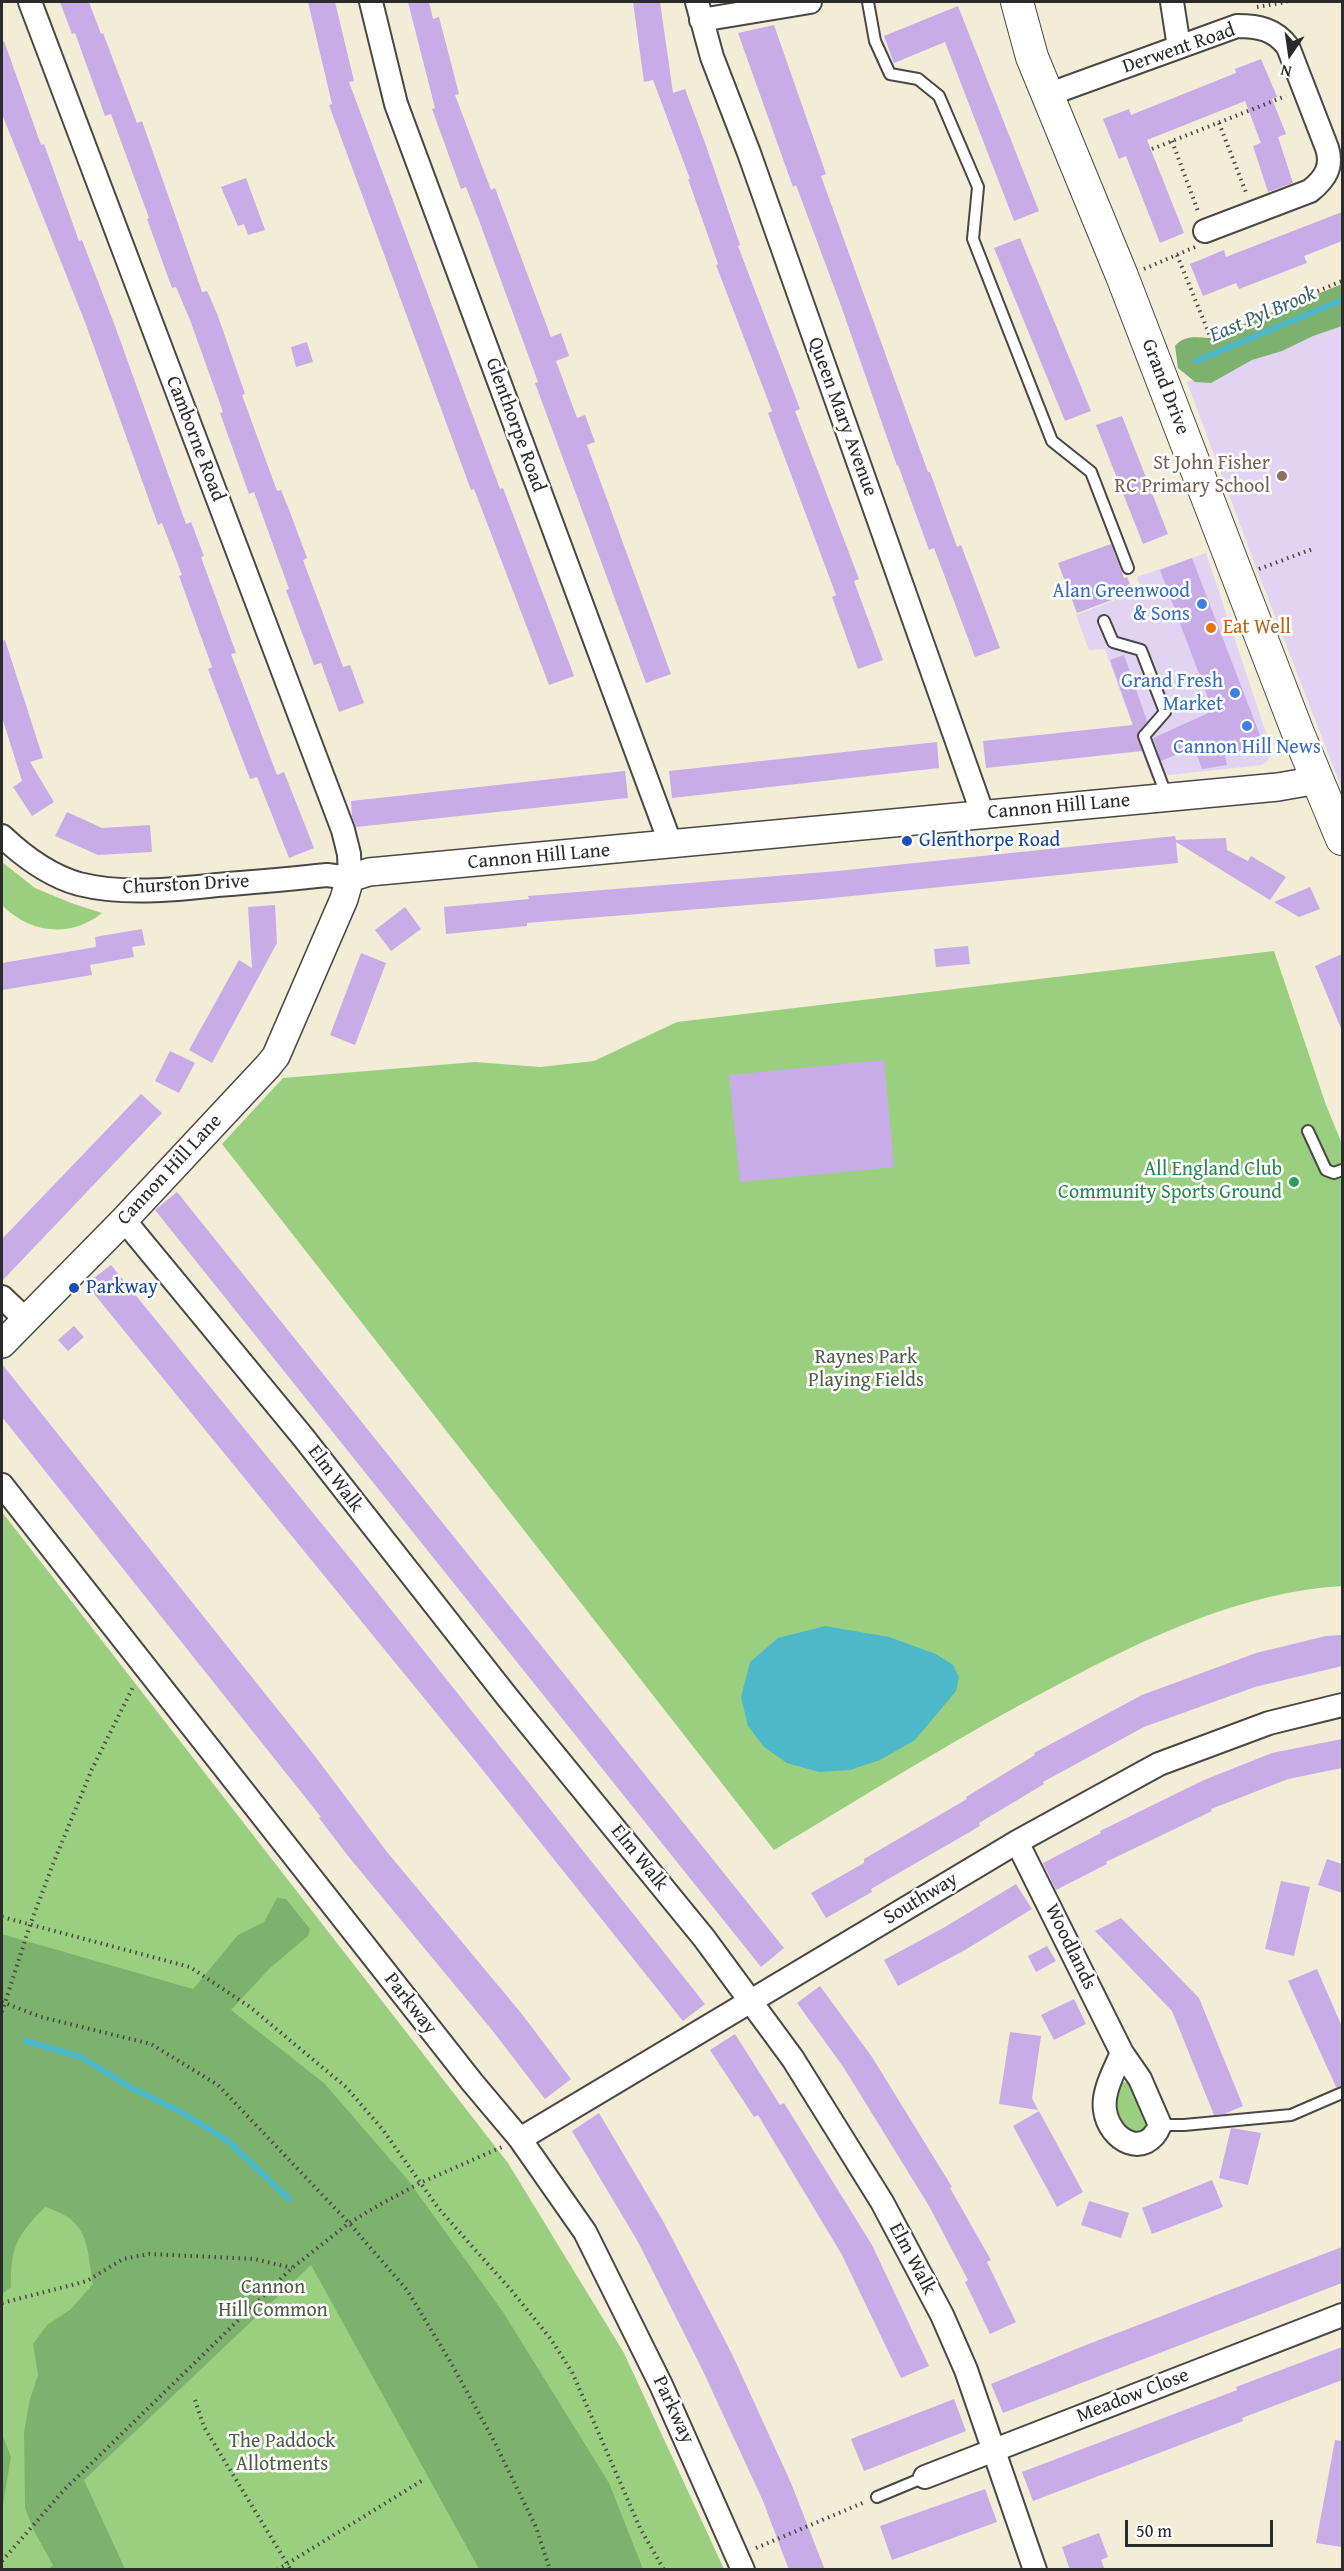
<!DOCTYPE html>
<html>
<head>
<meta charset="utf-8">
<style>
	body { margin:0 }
	#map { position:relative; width:1344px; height:2571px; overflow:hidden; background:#f3ecd7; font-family:"Gentium Book Plus",serif }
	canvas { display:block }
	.frame { position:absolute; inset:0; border:3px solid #2b2b2b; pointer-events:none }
	.north { position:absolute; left:1260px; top:24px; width:60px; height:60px; -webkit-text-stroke:4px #fff; paint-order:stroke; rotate:193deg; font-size:16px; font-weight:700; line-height:24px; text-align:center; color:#2b2b2b }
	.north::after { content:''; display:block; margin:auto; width:21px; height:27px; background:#2b2b2b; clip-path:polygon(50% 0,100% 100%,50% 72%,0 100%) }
	.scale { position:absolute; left:1125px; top:2520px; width:148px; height:27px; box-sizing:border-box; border:3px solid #2b2b2b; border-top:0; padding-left:8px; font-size:18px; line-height:21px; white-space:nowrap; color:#2b2b2b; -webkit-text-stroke:4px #fff; paint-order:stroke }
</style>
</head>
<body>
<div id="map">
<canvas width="1344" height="2571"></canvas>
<div class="frame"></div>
<div class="north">N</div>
<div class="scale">50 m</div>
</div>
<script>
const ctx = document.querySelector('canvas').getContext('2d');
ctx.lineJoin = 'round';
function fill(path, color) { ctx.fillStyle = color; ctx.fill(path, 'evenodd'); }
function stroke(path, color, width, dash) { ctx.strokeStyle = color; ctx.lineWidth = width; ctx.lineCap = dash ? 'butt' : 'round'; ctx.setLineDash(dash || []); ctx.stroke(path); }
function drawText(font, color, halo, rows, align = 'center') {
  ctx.font = font + ' "Gentium Book Plus",serif'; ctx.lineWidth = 5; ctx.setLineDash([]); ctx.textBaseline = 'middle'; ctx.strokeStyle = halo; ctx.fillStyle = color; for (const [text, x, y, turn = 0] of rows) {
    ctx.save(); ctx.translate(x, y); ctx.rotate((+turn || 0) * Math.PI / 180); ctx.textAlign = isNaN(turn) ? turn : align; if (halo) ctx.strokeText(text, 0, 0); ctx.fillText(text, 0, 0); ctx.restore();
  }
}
fill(new Path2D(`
	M1342 316V789L1257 570 1187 382Z
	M1206 553 1272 751 1269 759 1262 765 1151 777 1105 649 1089 650 1076 615 1141 590 1137 577Z`), '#e3d3f2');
fill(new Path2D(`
	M2 862 35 888 71 903 102 913C71 938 30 934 2 905Z
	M1274 951 1326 1105 1342 1144V1586C1242 1592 1148 1637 1061 1683 963 1734 869 1793 774 1850L222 1144 283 1078 475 1062 540 1067 594 1061 677 1022Z
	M2 1512 508 2163 624 2353 724 2569H2Z
	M1126 2082 1132 2084 1152 2120 1146 2133 1131 2135 1115 2117 1116 2089 1120 2083Z`), '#9bcf80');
fill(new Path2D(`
	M1342 284V326L1313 336 1282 351 1252 360 1211 383 1195 382 1178 368 1175 346C1183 335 1197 337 1209 338Z
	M277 1898 286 1899 310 1929 308 1936 270 1968 231 2010 324 2083 408 2180 503 2312 609 2483 643 2569H479L311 2265 84 2480 125 2569H49L53 2565 34 2531 25 2508 24 2432 30 2399 38 2375 33 2344 47 2325 71 2309 93 2284C86 2244 90 2221 45 2207 18 2234 10 2247 11 2287L2 2294V1934L193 1989 238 1935 264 1922Z
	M2 2434 11 2457 2 2510Z`), '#7cb26e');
fill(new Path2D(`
	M825 1626 889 1637 936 1654 953 1665 959 1677 956 1691 915 1740 880 1760 850 1770 819 1772 787 1763 764 1747 748 1726 741 1697 750 1662 778 1638Z`), '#4cb8c9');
stroke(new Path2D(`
	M1196 361 1342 300
	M26 2041 81 2057 130 2087 181 2112 228 2141 289 2199`), '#4cb8c9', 6);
fill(new Path2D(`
	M60 2H89L101 34 103 33 137 123 142 121 202 292 207 291 218 316 245 394 242 395 277 491 281 490 288 507 307 558 303 560 343 667 350 665 364 703 339 712 321 663 314 665 286 590 289 589 254 492 249 494 220 413 223 412 190 320 176 287 172 288 147 219 149 218 111 114 105 116 75 33 72 34Z
	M308 2H335L354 81 349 82 500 489 503 488 574 676 549 685 474 489 471 490 329 105 332 104Z
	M408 2H429L433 19 439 17 459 94 455 95 491 190 495 188 551 337 561 333 569 356 556 361 577 418 585 415 595 442 587 445 671 674 646 683 535 383 538 382 480 223 466 187 461 189 432 109 435 108Z
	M633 2H660L673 93 685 89 704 140 740 245 738 246 800 409 795 411 859 579 854 581 883 660 858 669 832 597 836 595 768 413 772 411 716 265 718 264 688 179H690L653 80 644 82Z
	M958 6 1039 211 1014 221 945 42 894 63 884 36Z
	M774 25 826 174 821 176 928 472H930L957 547 961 545 1000 648 975 657 934 548 929 550 898 465 897 466 840 303 796 185 793 187 738 33Z
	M4 41 41 145 44 144 79 241 82 240 115 326 186 524 191 522 204 556 201 557 236 653 231 654 277 775 284 772 314 848 289 858 257 777 250 779 208 669 212 667 179 576 182 575 162 523 158 525 85 322 2 114V42Z
	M1261 59 1277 97 1272 99 1286 134 1278 137 1293 183 1268 192 1253 146 1261 143 1245 101 1147 140 1184 233 1160 243 1126 156 1119 159 1103 119 1129 109 1131 115 1236 73 1235 69Z
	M246 178 265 230 248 235 244 224 238 226 221 187Z
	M1342 212V241L1304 256 1307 263 1239 289 1236 283 1203 296 1190 264 1224 250 1226 257Z
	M1020 238 1091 411 1065 421 994 248Z
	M307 342 313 362 296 367 291 347Z
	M1122 416 1168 534 1143 544 1096 425Z
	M1111 544 1124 578 1127 577 1133 592 1077 613 1058 563Z
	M1192 558 1266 751 1225 756 1227 765 1202 769 1194 747 1161 761 1153 738 1213 711 1160 570Z
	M5 640 43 758 30 762 54 802 32 816 13 787 22 781 2 717V641Z
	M1124 655 1147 721 1137 734 1142 751 986 768 983 741 1133 725 1110 660Z
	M937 742 939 768 672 798 669 771Z
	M625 771 628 798 356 827 352 817 351 801Z
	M67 812 102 828 150 825 152 852 98 855 55 836Z
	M1175 836 1176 840 1226 838 1227 850 1248 861 1251 856 1286 877 1270 900 1176 842 1178 863 822 899 527 923V926L446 934 444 907 529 899 528 896 838 871Z
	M1310 887 1320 909 1299 917 1274 902Z
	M275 905 277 943 212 1063 189 1050 239 960 252 968 248 907Z
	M405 907 421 929 391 951 375 930Z
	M142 929 145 945 132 947 134 957 90 965 92 975 2 990V963L96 947 95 937Z
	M968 946 970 964 936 967 934 949Z
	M361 953 386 963 355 1045 330 1035Z
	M1342 954V1031L1315 966Z
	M170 1051 195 1063 179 1093 155 1081Z
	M884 1060 894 1167 740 1182 729 1075Z
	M141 1094 162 1113 2 1281V1239Z
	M177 1192 784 1948 761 1967 155 1210Z
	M111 1265 357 1567 705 2004 683 2021 473 1758 86 1284Z
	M74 1326 84 1337 68 1351 58 1340Z
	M2 1364 314 1755 387 1852 521 2013 571 2079 545 2099 492 2030 348 1856 319 1818 321 1817 2 1417Z
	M1342 1635V1666L1255 1687 1144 1727 1043 1782 1044 1784 979 1823 980 1826 871 1889 872 1892 826 1918 811 1893 864 1863V1859L967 1799 966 1797 1035 1755 1034 1753 1142 1695 1256 1653 1326 1636Z
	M1342 1739V1768L1288 1779 1211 1809 1212 1811 1106 1862 1107 1864 1056 1890 1043 1863 1101 1833 1100 1831 1204 1780 1272 1753Z
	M1327 1859 1342 1864V1893L1318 1885Z
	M1281 1881 1310 1887 1294 1956 1265 1949Z
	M1016 1884 1032 1909 965 1950 898 1986 884 1960 945 1927Z
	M1121 1918 1199 1998 1243 2106 1224 2114 1214 2115 1172 2011 1095 1931Z
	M1047 1946 1056 1961 1036 1972 1028 1956Z
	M1317 1969 1342 2027V2086L1336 2087 1288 1981Z
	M820 1986 872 2057 952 2187 950 2188 991 2260 987 2262 1016 2322 990 2334 965 2282 968 2280 929 2206 844 2068 797 2003Z
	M1074 1999 1086 2024 1054 2040 1041 2015Z
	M1010 2032 1041 2036 1032 2098 1038 2110 999 2104Z
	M735 2034 780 2105 784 2103 872 2245 929 2366 901 2378 842 2255 758 2115 754 2117 710 2050Z
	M1039 2111 1083 2192 1057 2207 1013 2126Z
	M599 2113 663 2221 732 2354 791 2483 825 2570H789L763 2501 702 2369 638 2242 572 2131Z
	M1231 2128 1261 2133 1248 2185 1219 2178Z
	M1212 2180 1223 2207 1152 2234 1142 2208Z
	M1089 2201 1129 2213 1121 2238 1081 2225Z
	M1342 2247V2283L1003 2413 991 2384 1086 2345Z
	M1342 2347V2380L1242 2418 1243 2421 1033 2501 1022 2472 1237 2390 1236 2387Z
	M954 2399 966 2431 864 2471 851 2439Z
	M1335 2440 1342 2441V2547L1316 2543Z
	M985 2489 997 2522 892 2560 880 2526Z
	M1099 2533 1108 2557 1101 2560 1105 2570H1070L1062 2547Z`), '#c7ace7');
const service = new Path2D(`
	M868 2 875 41 890 74 918 79 939 96 978 187 973 239 1052 441 1091 472 1128 568
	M1104 621 1113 642 1141 650 1165 712 1144 736 1167 797
	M1308 1131 1326 1170 1334 1173 1342 1170
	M1160 2125H1184L1291 2115 1342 2093
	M877 2497 925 2477`);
const minor = new Path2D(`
	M371 2 396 104 671 845
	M697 2 712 57 749 153 983 815
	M1172 2 1179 47
	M701 20 810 2
	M1047 95 1237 26C1258 26 1275 29 1288 47L1327 148C1333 167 1325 179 1310 191L1205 231
	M2 836C23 856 50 876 79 884 123 895 172 890 217 885 254 882 290 879 327 875L350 878 349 854 343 830 30 2
	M124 1220 303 1437 508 1698 704 1938 793 2059 882 2202 942 2315 966 2370 1035 2570
	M2 1297 25 1319
	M2 1485 472 2082 520 2139 585 2232 661 2385 743 2570
	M1017 1842 1122 2053
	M1122 2053 1140 2079 1160 2125C1146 2160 1109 2141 1105 2110 1102 2092 1115 2069 1122 2053Z
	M520 2139 1017 1842 1159 1764 1269 1723 1342 1705
	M925 2477 1342 2315`);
const tertiary = new Path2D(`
	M2 1344 124 1220 268 1066 276 1056 344 899 350 878 369 872 1278 787 1318 780`);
const secondary = new Path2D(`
	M1017 2 1032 57 1122 276 1298 733 1342 839`);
stroke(service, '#494845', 14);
stroke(minor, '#494845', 26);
stroke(tertiary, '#494845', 30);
stroke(secondary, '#494845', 34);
stroke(new Path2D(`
	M1257 7 1287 2
	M1219 123 1247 195
	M1172 141 1199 214
	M1152 149 1286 96
	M1177 255 1210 336 1342 281
	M1144 269 1195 247
	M1259 569 1315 548
	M2 1917 190 1967 250 2007 346 2087 383 2130 439 2209 511 2290 550 2338 572 2372 640 2528 664 2570
	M2 2002 41 2017 151 2044 218 2085 349 2223 407 2290 450 2361 494 2441 536 2527 550 2570
	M2 2012 30 1925 53 1864 92 1769 134 1685
	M2 2303 87 2281 123 2259 149 2254 255 2259 292 2268
	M195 2400 204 2427 291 2570
	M756 2548 865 2502
	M2 2561 64 2490 292 2268 349 2223 381 2204 420 2183 502 2147
	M277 2570 423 2480`), '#494845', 4, [1.5, 4.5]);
stroke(service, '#fff', 10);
stroke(minor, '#fff', 22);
stroke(tertiary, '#fff', 27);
stroke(secondary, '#fff', 32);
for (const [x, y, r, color] of [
	[1282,476,6,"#8d6e63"],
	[1202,604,6,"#3f7fe0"],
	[1211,628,6,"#e8710a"],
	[1235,693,6,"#3f7fe0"],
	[1247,726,6,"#3f7fe0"],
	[907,841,6,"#1a4fb4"],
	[1294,1182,6,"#2e9e5b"],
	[74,1288,6,"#1a4fb4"]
]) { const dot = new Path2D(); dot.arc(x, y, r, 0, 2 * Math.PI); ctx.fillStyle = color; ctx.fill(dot); stroke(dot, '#fff', 2); }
drawText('20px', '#2b2b2b', '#fff', [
	["Derwent Road",1179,49,-19],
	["Grand Drive",1165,387,69],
	["Queen Mary Avenue",842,417,70],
	["Glenthorpe Road",515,425,70],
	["Camborne Road",195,439,69],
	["Cannon Hill Lane",1059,807,-5],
	["Cannon Hill Lane",539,857,-5],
	["Churston Drive",186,885,-3],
	["Cannon Hill Lane",170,1170,-47],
	["Elm Walk",335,1479,53],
	["Elm Walk",639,1858,51],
	["Southway",921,1899,-31],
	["Woodlands",1070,1947,64],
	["Parkway",410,2004,52],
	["Elm Walk",912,2259,62],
	["Meadow Close",1133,2396,-21],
	["Parkway",673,2410,65]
]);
drawText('20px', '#785e54', '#fff', [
	["St John Fisher",1270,464],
	["RC Primary School",1270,487]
], 'right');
drawText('20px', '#366cbe', '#fff', [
	["Alan Greenwood",1190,592],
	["& Sons",1190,615],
	["Grand Fresh",1223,682],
	["Market",1223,705],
	["Cannon Hill News",1247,748,"center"]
], 'right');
drawText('20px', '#c56008', '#fff', [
	["Eat Well",1223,628]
], 'left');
drawText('20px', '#164399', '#fff', [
	["Glenthorpe Road",919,841],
	["Parkway",86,1288]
], 'left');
drawText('20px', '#27864d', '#fff', [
	["All England Club",1282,1170],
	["Community Sports Ground",1282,1193]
], 'right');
drawText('20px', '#4d5c44', '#fff', [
	["Raynes Park",866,1358],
	["Playing Fields",866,1381],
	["Cannon",273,2288],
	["Hill Common",273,2311],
	["The Paddock",282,2442],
	["Allotments",282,2465]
]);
drawText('italic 21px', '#38636a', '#fff', [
	["East Pyl Brook",1263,315,-23]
]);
</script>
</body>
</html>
